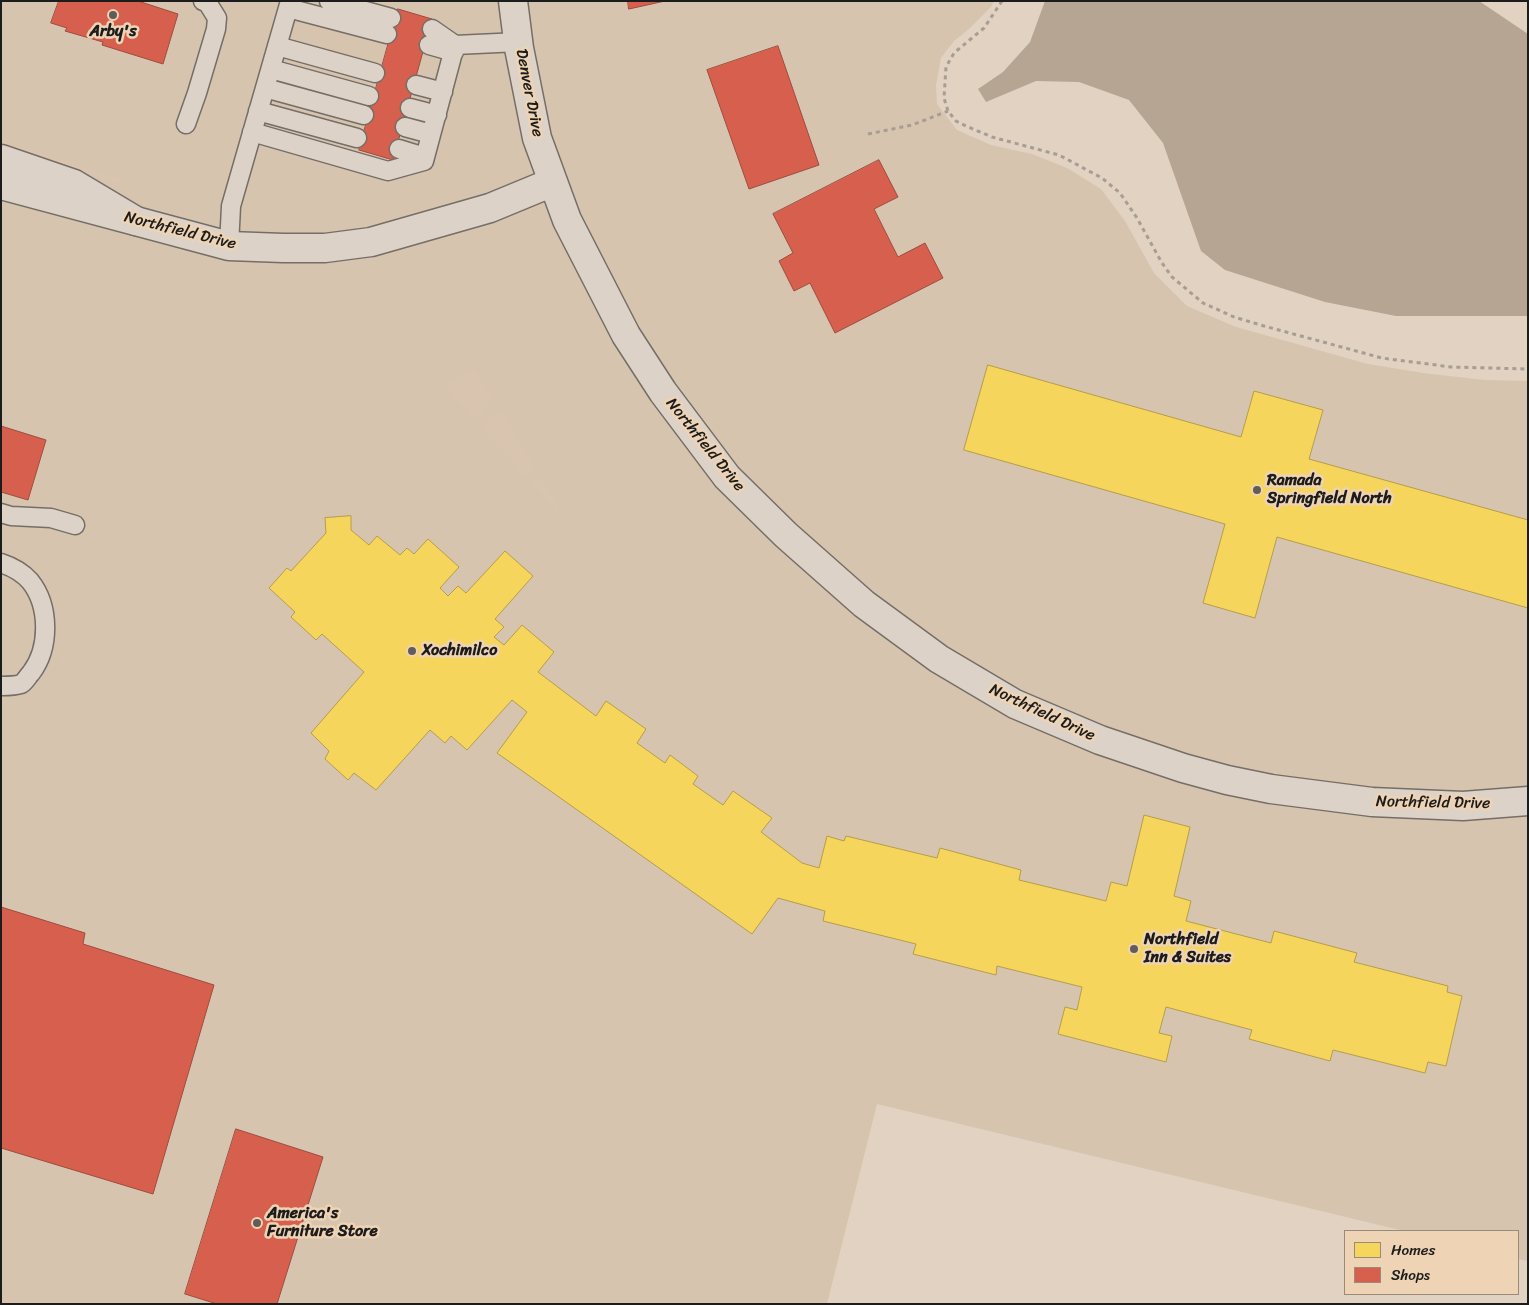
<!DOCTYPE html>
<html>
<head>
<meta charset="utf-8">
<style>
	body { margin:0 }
	#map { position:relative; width:1529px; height:1305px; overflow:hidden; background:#e1d2c2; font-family:Sriracha,sans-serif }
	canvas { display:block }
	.frame { position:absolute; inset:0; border:2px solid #1c1c1c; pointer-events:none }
	.legend { position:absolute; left:1344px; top:1230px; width:175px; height:65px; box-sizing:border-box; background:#eed3b5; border:1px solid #9a8a78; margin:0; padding:6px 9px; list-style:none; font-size:15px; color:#1c1c1c }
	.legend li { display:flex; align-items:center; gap:10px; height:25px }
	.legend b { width:25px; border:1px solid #9a8a78 }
</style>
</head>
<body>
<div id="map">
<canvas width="1529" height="1305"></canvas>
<div class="frame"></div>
<ul class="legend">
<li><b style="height:14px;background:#f6d55c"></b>Homes</li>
<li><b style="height:14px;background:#d6604d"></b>Shops</li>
</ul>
</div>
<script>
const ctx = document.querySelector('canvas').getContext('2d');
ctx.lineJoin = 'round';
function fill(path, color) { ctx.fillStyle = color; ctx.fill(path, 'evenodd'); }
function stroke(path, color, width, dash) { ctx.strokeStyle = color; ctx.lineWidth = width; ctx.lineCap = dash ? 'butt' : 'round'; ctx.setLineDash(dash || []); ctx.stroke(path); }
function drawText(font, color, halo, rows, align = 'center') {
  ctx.font = font + ' Sriracha,sans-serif'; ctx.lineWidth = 5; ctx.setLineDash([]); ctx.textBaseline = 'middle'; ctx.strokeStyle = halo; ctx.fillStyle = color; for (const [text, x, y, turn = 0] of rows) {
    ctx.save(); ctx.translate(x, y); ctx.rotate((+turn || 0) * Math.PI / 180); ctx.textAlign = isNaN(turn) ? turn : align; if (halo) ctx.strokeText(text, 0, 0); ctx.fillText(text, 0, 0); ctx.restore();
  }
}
fill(new Path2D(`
	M1 1H994L991 7 969 29 954 41 941 58 936 85 937 104 957 130 991 145 1032 154 1067 168 1101 189 1125 221 1154 273 1187 306 1236 327 1368 364 1423 373 1484 380 1528 381V1261L1518 1259V1231H1404L877 1104 827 1304H1Z`), '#d7c4af');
fill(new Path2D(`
	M1 141 132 182 118 184 1 148Z
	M475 369 494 399 475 421 443 385Z
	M499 408 535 467 525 477 481 427Z
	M538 474 560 507 559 511H556L530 481Z`), '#d8c4af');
fill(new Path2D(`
	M1045 1H1479L1528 34V316H1396L1325 302 1225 270 1201 251 1163 143 1129 100 1079 82 1036 81 986 102 978 89 1003 72 1030 42Z`), '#b6a592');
const homes = new Path2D(`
	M988 365 1241 437 1254 391 1323 410 1309 459 1528 520V608L1277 537 1255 618 1203 603 1225 524 964 450Z
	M351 516V530L369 545 377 536 400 555 407 548 414 554 428 539 459 567 440 588 448 596 458 586 466 593 505 551 533 576 495 619 504 627 494 637 504 645 522 625 554 652 538 672 596 716 606 701 646 729 637 743 665 763 670 755 698 776 693 784 723 805 733 791 772 818 761 832 802 863 819 868 827 836 844 841 846 836 937 858 940 848 1021 870 1019 880 1106 901 1111 882 1127 886 1144 815 1190 827 1174 896 1191 901 1186 921 1271 943 1274 931 1357 953 1354 962 1448 986 1447 992 1462 996 1446 1066 1428 1062 1425 1073 1333 1050 1330 1061 1249 1039 1252 1030 1166 1007 1159 1033 1172 1036 1166 1062 1058 1034 1065 1007 1077 1010 1082 987 997 966 996 975 913 954 916 944 823 921 825 911 778 898 752 934 497 753 527 712 512 700 467 750 451 736 445 743 430 730 376 790 354 773 348 780 325 759 329 751 311 733 364 672 322 634 316 640 291 617 295 612 269 588 287 568 291 571 326 533 325 518Z`);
fill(homes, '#f6d55c');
stroke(homes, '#b59e49', 1);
const shops = new Path2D(`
	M59 1H138L178 14 163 64 102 45 103 42 65 31 67 28 51 23Z
	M628 1H665L629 9Z
	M398 9 432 19 393 160 359 150Z
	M778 46 819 165 749 189 707 70Z
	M879 160 898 197 874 209 898 257 925 243 943 278 835 333 810 283 794 291 779 261 793 253 773 214Z
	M1 426 46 440 28 500 1 492Z
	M1 907 85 933 83 944 214 985 153 1194 1 1148Z
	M236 1129 323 1157 277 1304H217L185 1294Z`);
fill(shops, '#d6604d');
stroke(shops, '#9e4c3e', 1);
const lane = new Path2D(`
	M329 1 391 18
	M288 8 387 34
	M432 29 455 45
	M429 45 454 52
	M277 46 375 73
	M271 69 369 96
	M416 85 443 92
	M265 88 364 115
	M410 108 437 115
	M258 111 357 138
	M186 124 197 93 216 29 217 18 207 2 203 1
	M405 127 431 134
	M252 132 388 171 424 161 455 45 519 42
	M399 149 425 157
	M229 246 231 206 290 1
	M1 513 11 516 51 518 75 525
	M1 563C13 567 22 572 30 581 50 606 50 648 31 673 28 676 25 682 21 684 15 686 8 686 1 686`);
const street = new Path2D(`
	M513 1 519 48 537 138 567 220 626 335 663 392 727 477 786 535 864 604 939 659 1015 704 1100 740 1183 768 1227 780 1271 789 1372 802 1463 806 1528 801
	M1 185 229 246 283 248H325L371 242 490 208 553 182`);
const secondary = new Path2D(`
	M1 159 74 184 136 221`);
stroke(lane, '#756e67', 21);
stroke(street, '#756e67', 31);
stroke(secondary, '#756e67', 31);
stroke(new Path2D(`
	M1002 1 984 28 954 53 946 67 944 98 948 111 956 121 966 126 992 137 1059 155 1102 178 1120 193 1137 218 1162 263 1172 277 1203 303 1234 317 1264 326 1382 358 1451 367 1528 369
	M868 134 912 125 948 111`), '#a69d94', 3, [4, 4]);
stroke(lane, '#dcd2c7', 18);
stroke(street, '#dcd2c7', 28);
stroke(secondary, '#dcd2c7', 28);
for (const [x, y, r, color] of [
	[113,15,5,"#615c56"],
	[1257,490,5,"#615c56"],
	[412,651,5,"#615c56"],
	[1134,949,5,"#615c56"],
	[257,1223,5,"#615c56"]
]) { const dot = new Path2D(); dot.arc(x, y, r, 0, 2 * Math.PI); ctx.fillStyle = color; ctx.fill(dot); stroke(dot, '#eed3b5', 2); }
drawText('bold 16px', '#1c1c1c', '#eed3b5', [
	["Arby's",113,32,"center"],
	["Ramada",1267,481],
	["Springfield North",1267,499],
	["Xochimilco",422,651],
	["Northfield",1144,940],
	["Inn & Suites",1144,958],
	["America's",267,1214],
	["Furniture Store",267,1232]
], 'left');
drawText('16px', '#1c1c1c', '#eed3b5', [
	["Denver Drive",529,93,79],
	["Northfield Drive",180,231,14],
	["Northfield Drive",705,445,51],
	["Northfield Drive",1042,713,25],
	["Northfield Drive",1433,803,1]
]);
</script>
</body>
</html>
